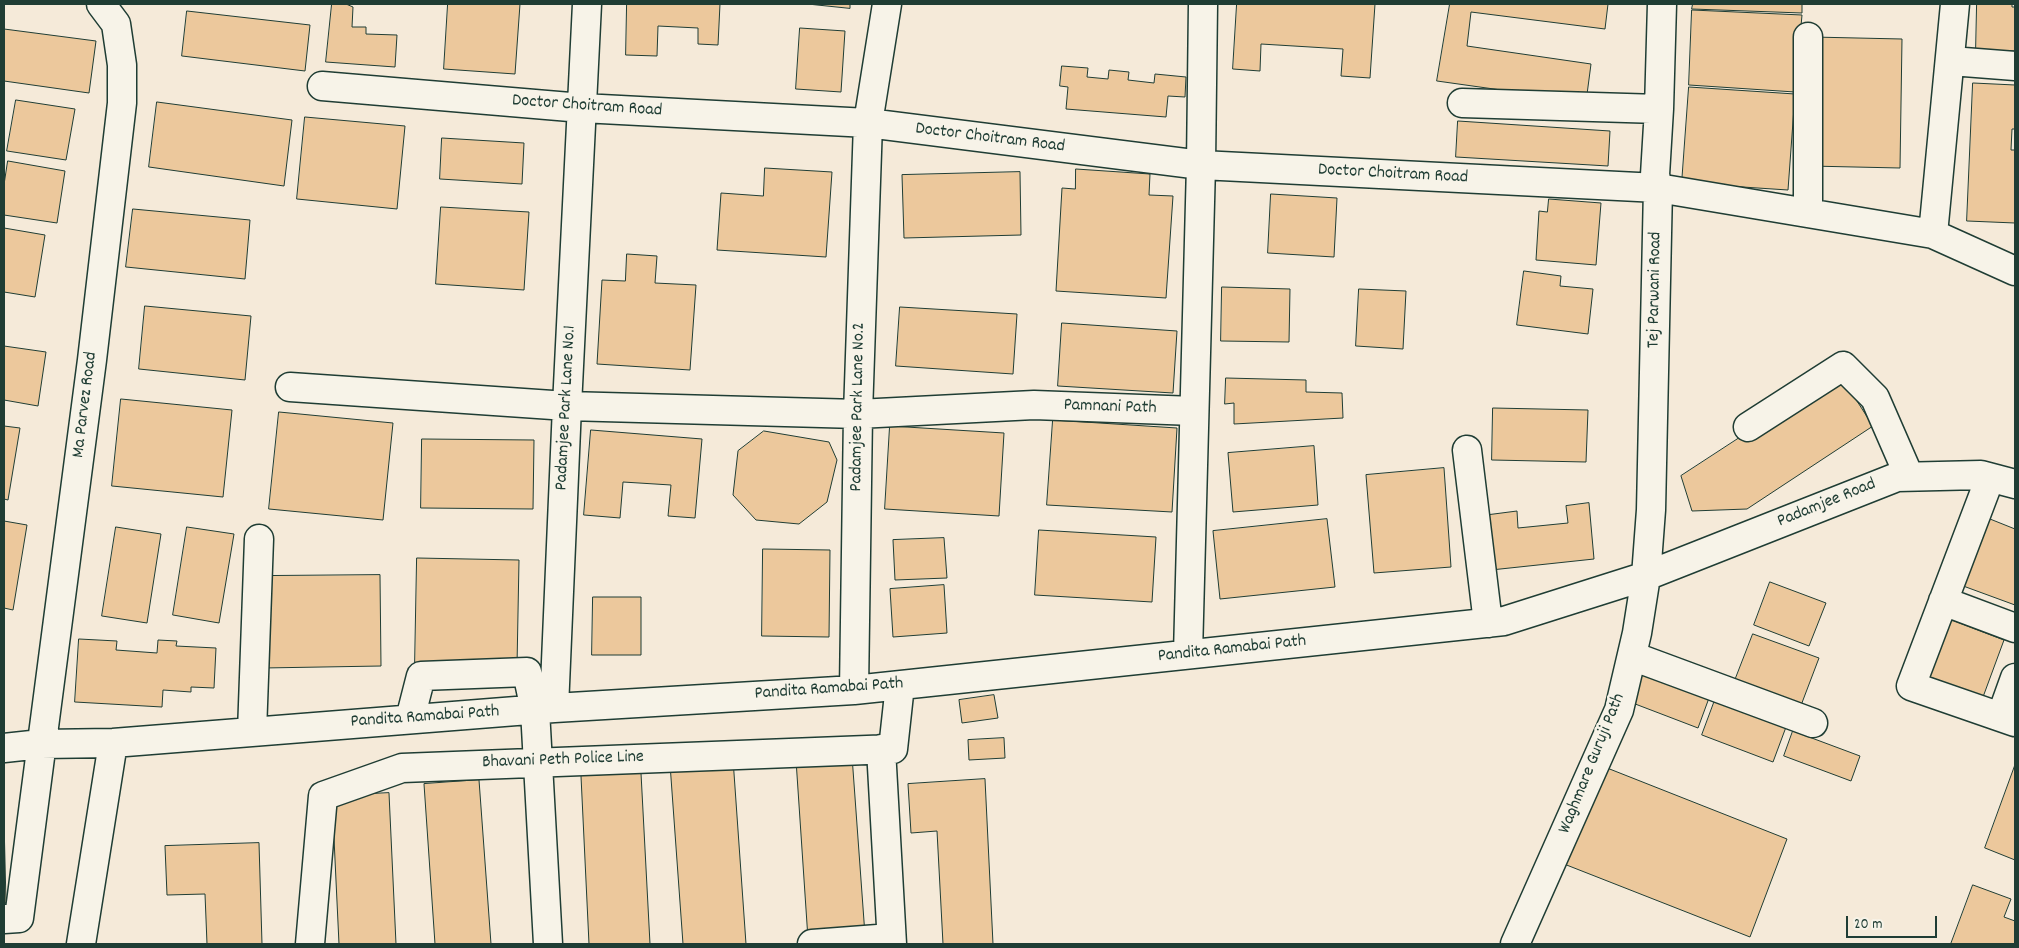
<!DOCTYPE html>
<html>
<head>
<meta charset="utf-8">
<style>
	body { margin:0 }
	#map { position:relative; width:2019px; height:948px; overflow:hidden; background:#f5ead9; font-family:Dekko,sans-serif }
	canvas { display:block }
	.frame { position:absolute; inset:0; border:5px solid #1f3d34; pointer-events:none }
	.scale { position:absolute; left:1846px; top:916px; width:91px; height:22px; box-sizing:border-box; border:2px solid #1f3d34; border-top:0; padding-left:6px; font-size:15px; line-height:18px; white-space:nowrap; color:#1f3d34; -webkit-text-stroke:4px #f7f3e8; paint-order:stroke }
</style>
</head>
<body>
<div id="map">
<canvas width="2019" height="948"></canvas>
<div class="frame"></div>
<div class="scale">20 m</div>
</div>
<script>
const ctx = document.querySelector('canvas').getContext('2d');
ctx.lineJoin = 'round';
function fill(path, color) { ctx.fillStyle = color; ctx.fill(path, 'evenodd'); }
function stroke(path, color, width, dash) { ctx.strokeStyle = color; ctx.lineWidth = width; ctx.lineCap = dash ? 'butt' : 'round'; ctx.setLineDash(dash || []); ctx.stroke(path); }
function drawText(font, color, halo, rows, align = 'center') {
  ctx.font = font + ' Dekko,sans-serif'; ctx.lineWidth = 5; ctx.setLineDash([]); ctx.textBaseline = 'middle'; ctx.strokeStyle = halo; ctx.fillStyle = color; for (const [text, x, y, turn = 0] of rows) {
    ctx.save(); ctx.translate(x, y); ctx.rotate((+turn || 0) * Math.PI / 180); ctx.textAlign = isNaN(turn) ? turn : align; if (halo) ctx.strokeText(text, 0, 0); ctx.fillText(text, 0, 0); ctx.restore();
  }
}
const building = new Path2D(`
	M332 4H346L353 7 352 27H366V34L397 35 395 67 326 62Z
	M448 4H520L515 74 444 69Z
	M627 4H720L718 45 698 44V28L658 26 657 56 626 55Z
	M808 4H850V8Z
	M1237 4H1375L1370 78 1341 76 1343 49 1261 44 1260 71 1233 69Z
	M1450 4H1608L1605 29 1471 12 1467 46 1591 64 1586 102 1437 81Z
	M1693 4H1802V13L1692 9Z
	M1977 4H2012V7H2015V51L1976 50Z
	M1692 10 1802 15 1795 92 1689 85Z
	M187 11 310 25 305 71 182 56Z
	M800 28 845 31 841 92 796 89Z
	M4 29 96 41 89 93 4 81Z
	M1812 37 1902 39 1900 168 1809 166Z
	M1062 66 1088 68 1087 77 1108 79 1109 70 1129 72 1128 80 1154 83 1155 74 1186 77 1185 97 1168 96 1166 117 1066 109 1068 87 1060 86Z
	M1973 83 2015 85V129H2012L2011 150H2015V223L1967 221Z
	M1689 87 1795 94 1788 190 1682 183Z
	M16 100 75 109 66 160 7 151Z
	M157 102 292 120 284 186 149 167Z
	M305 117 405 126 397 209 297 199Z
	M1458 121 1610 131 1608 166 1456 157Z
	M442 138 524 143 522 184 440 179Z
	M8 161 65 171 57 223 4 215V185Z
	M765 168 832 172 826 257 717 250 721 193 763 196Z
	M1076 169 1150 174 1149 195 1173 196 1166 298 1056 291 1062 188 1075 189Z
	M1020 172 1021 235 904 238 902 175Z
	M1271 194 1337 198 1334 257 1268 253Z
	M1549 199 1601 203 1596 265 1536 260 1539 211 1547 212Z
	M441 207 529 212 524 290 436 284Z
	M133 209 250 220 245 279 126 267Z
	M4 228 45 235 35 297 4 292Z
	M627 254 657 256 655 283 696 285 690 370 597 364 602 280 625 281Z
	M1524 271 1561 276 1560 286 1593 289 1588 334 1517 325Z
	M1222 287 1290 289 1289 342 1221 341Z
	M1359 289 1406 291 1403 349 1356 346Z
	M145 306 251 316 245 380 139 369Z
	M900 307 1017 314 1013 374 896 366Z
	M1062 323 1177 331 1173 393 1058 386Z
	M4 346 46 352 38 406 4 400Z
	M1839 373 1873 426 1747 509 1692 511 1681 476Z
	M1226 378 1306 380V392L1342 393 1343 418 1234 424V403L1225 404Z
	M121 399 232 410 223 497 112 486Z
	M1493 408 1588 410 1586 462 1492 460Z
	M279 412 393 423 383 520 269 509Z
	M1053 420 1177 428 1172 512 1047 505Z
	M4 426 20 428 8 500 4 499Z
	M890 426 1004 433 999 516 885 509Z
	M591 430 702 439 695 518 668 516 671 485 623 482 620 518 584 515Z
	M764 431 829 442 837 460 827 502 799 524 756 520 733 495 738 451Z
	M422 439 534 440 533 509 421 508Z
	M1314 446 1318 505 1233 512 1228 453Z
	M1444 468 1451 567 1374 573 1366 475Z
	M1589 503 1594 559 1491 570 1486 515 1517 511 1518 528 1568 523 1566 506Z
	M1980 515 2015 529V605L1955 583Z
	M1327 519 1335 587 1220 599 1213 531Z
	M4 521 27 525 13 610 4 608Z
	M116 527 161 534 147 623 102 616Z
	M187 527 234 534 219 623 173 615Z
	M1039 530 1156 537 1152 602 1035 595Z
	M944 538 947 578 895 580 893 540Z
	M763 549 830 550 829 637 762 636Z
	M417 558 519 560 517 666 415 664Z
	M380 575 381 666 263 668V576Z
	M1770 582 1826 603 1809 646 1754 625Z
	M944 585 947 633 893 637 890 589Z
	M593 597H641V655H592Z
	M1944 617 2004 640 1983 697 1922 674Z
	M1753 634 1819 658 1800 708 1734 683Z
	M79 639 117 641 116 650 157 653 158 640 177 641 176 646 216 648 214 688 191 687V692L163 690 162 707 75 702Z
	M1641 672 1709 698 1698 728 1630 702Z
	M1718 692 1789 719 1773 762 1702 735Z
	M994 695 998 718 962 723 959 700Z
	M1793 731 1860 756 1851 781 1784 756Z
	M1004 738 1005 758 969 760 968 740Z
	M852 756 865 935 808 939 796 760Z
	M733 759 746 944H683L670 764Z
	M2015 765V860L1985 848Z
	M1602 766 1787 839 1750 937 1564 864Z
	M641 773 650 944H589L581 776Z
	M985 779 993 944H943L937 831 911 833 908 784Z
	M479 780 491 944H435L424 784Z
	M389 793 396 944H339L332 796Z
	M4 821 6 903H4Z
	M259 843 262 944H207L205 894 167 895 165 846Z
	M1973 885 2011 899 2004 917 2015 921V944H1951Z`);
fill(building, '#ecc89c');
stroke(building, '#1f3d34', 1);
const minor = new Path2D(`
	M1951 61 2015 66
	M322 86 582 108 868 123 1201 165 1658 188 1933 234 2015 271
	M1462 103 1659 109
	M1808 213V37
	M1933 234 1955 4
	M290 387 567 406 858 414 1034 405 1194 411
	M1748 427 1843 366 1875 398 1909 476
	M1467 450 1488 623
	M1990 478 1911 686 2015 722
	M1943 601 2015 628
	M1188 654 1201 165 1203 4
	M1632 656 1813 723
	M854 690 858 414 868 123 887 4
	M554 708 567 406 587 4
	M2001 717 2015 678
	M410 719 421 676 527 672 535 710 548 944
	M252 732 259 539
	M4 748 41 744 113 743 554 708 854 690 1504 621 1646 576 1897 477 1981 475 2015 484
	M881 749 892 944
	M4 919 19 918 92 360 122 103V65L116 24 101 4
	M81 944 113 743
	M310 944 323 796 402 768 893 749 900 685
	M812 944 891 938
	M1515 944 1619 710 1637 633 1646 576 1651 510 1658 188 1655 175 1659 109 1662 4`);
stroke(minor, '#1f3d34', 31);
stroke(minor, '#f7f3e8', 28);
drawText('18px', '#1f3d34', '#f7f3e8', [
	["Doctor Choitram Road",587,107,4],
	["Doctor Choitram Road",990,139,7],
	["Doctor Choitram Road",1393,175,3],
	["Tej Parwani Road",1656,290,-89],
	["Ma Parvez Road",86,405,-83],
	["Padamjee Park Lane No.2",859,407,-89],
	["Padamjee Park Lane No.1",567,408,-87],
	["Pamnani Path",1110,408,2],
	["Padamjee Road",1827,504,-22],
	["Pandita Ramabai Path",1232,650,-6],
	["Pandita Ramabai Path",829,690,-4],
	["Pandita Ramabai Path",425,718,-4],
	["Bhavani Peth Police Line",563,761,-2],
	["Waghmare Guruji Path",1593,764,-68]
]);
</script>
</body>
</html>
